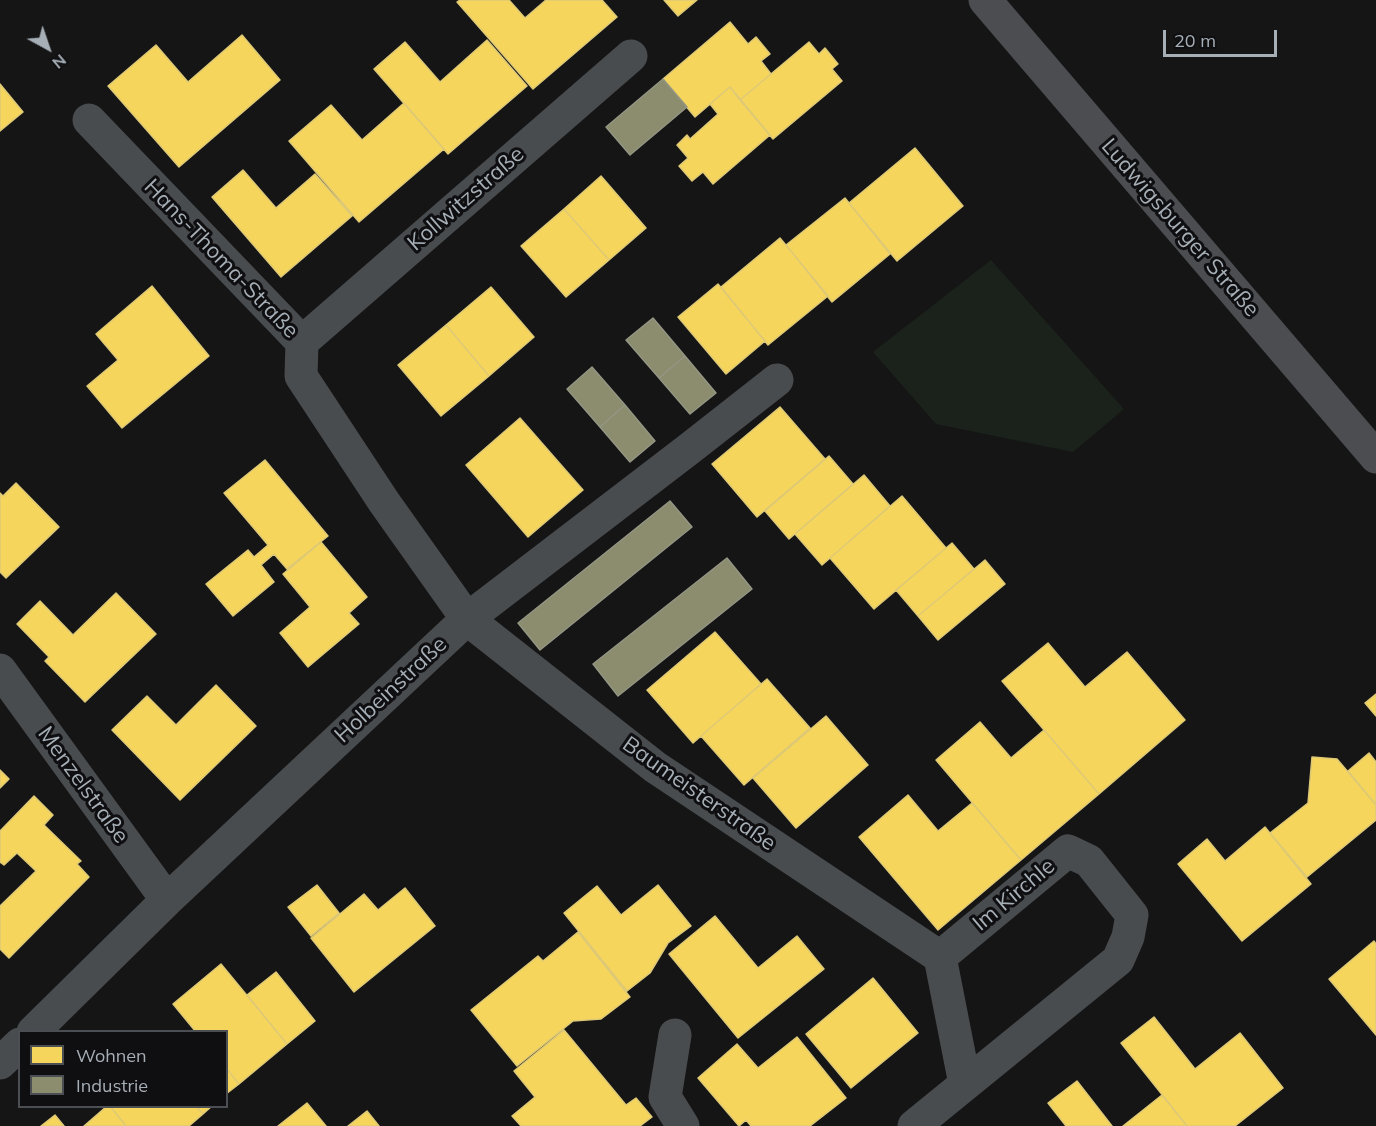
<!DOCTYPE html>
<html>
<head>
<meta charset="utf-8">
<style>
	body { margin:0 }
	#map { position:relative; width:1376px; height:1126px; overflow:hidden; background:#151515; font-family:Mulish,sans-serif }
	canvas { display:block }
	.legend { position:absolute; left:18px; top:1030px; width:210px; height:78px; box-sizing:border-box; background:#0f0f11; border:2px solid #4b4f53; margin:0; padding:8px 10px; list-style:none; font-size:18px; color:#a6aeb6 }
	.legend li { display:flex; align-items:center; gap:12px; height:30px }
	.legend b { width:30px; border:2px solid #4b4f53 }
	.north { position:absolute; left:18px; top:18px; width:60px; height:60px; -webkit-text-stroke:4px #0f0f11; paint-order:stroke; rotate:140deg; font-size:16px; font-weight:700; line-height:24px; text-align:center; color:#a6aeb6 }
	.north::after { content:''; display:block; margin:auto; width:21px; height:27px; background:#a6aeb6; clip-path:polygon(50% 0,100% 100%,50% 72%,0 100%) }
	.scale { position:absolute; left:1163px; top:30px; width:114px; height:27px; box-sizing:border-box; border:3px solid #a6aeb6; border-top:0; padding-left:8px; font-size:18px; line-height:21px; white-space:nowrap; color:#a6aeb6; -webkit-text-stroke:4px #0f0f11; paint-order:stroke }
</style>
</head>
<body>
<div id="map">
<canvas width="1376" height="1126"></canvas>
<ul class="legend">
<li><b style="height:16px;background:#f6d55c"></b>Wohnen</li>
<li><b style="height:16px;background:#8c8c6e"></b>Industrie</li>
</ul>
<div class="north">N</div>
<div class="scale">20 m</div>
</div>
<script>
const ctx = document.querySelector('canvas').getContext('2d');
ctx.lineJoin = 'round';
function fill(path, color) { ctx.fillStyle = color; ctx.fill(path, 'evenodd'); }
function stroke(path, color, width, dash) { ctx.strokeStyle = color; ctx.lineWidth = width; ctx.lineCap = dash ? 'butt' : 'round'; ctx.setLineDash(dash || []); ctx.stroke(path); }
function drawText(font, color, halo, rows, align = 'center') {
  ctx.font = font + ' Mulish,sans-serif'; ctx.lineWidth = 6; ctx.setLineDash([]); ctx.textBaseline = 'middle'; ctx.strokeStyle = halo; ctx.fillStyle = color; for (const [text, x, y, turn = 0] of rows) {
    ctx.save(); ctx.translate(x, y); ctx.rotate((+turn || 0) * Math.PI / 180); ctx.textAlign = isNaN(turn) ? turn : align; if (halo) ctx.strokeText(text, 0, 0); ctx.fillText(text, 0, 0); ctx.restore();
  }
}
fill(new Path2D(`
	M991 260 1124 409 1073 452 936 424 873 352Z`), '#1b221b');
const homes = new Path2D(`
	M460 0H509L525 18 546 0H602L617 17 533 89 457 2Z
	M664 0H697L678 16Z
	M730 22 748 44 756 37 770 54 761 61 771 74 740 100 730 87 695 117 663 79Z
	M242 35 280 80 179 167 108 86 156 45 188 82Z
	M487 40 527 86 448 154 374 69 405 42 440 82Z
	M809 42 819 54 825 48 838 64 832 69 842 81 773 139 740 100Z
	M0 84 23 112 0 131Z
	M730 87 770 135 713 184 703 172 692 181 679 166 688 158 677 145 687 135 690 139 718 114 710 104Z
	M404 103 444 149 359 222 289 141 331 105 362 140Z
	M915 148 963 206 897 261 849 203Z
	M243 170 276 208 315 174 352 216 281 277 212 197Z
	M601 176 646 228 609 260 564 209Z
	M845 198 890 254 832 302 786 245Z
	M564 209 609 260 566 297 521 246Z
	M780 238 828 296 768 345 721 287Z
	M718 284 765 341 726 374 678 317Z
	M152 286 209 356 122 428 87 386 118 360 96 334Z
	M491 287 534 337 489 376 446 325Z
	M446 325 489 376 441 416 398 365Z
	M780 407 825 459 757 517 712 464Z
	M520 418 583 490 528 537 466 465Z
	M829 456 853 484 789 539 765 511Z
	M265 460 328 536 287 569 274 554 261 565 274 582 233 616 206 584 248 550 254 557 268 545 224 493Z
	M864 475 890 506 822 565 795 534Z
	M16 483 59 527 6 578 0 572V493L3 496Z
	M902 496 946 548 874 609 830 558Z
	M321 542 367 597 349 613 359 624 308 667 280 633 310 607 283 574Z
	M952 543 974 569 918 616 896 590Z
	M985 560 1005 584 938 640 918 616Z
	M116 593 156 634 85 702 45 661 49 657 17 624 40 601 73 635Z
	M715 632 761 684 693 743 647 690Z
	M1048 643 1085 687 1127 652 1185 720 1099 794 1002 681Z
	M767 679 810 728 744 785 701 736Z
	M216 685 256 726 180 800 112 730 147 696 176 725Z
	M1376 694V716L1365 703Z
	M826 716 868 765 796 828 753 778Z
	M980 722 1011 758 1044 730 1099 794 1021 860 936 760Z
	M1369 753 1376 762V805L1348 771Z
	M1312 757 1337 759 1376 805V820L1307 877 1270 833 1308 803Z
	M0 770 9 779 0 788Z
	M908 795 938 831 972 803 1021 860 938 930 859 837Z
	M34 796 53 815 44 825 81 861 77 864 89 877 9 958 0 949V906L36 871 17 853 4 865 0 862V831Z
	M1265 827 1311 884 1242 941 1178 864 1207 839 1225 861Z
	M317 885 339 913 311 936 288 907Z
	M658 885 691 926 668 943 650 973 627 991 564 913 597 886 621 915Z
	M405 888 435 926 354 992 311 938 364 894 378 910Z
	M715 916 758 968 797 936 824 969 738 1038 669 954Z
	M578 932 630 997 601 1019 573 1021 517 1066 471 1010 538 956 543 961Z
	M1374 941 1376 944V1035L1329 979Z
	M221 964 287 1044 239 1084 226 1068V1032H196L173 1004Z
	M276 972 315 1021 287 1044 247 995Z
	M873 978 918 1033 851 1088 806 1034Z
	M1154 1017 1195 1069 1240 1033 1283 1088 1235 1126H1187L1121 1043Z
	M564 1030 626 1105 636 1098 652 1117 640 1126H521L512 1116 535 1097 514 1071Z
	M797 1037 846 1098 810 1126H751L746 1120 739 1126 698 1078 737 1044 758 1068Z
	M226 1068 239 1084 226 1094Z
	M1077 1081 1112 1126H1066L1048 1103Z
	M1162 1095 1187 1126H1123Z
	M307 1103 326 1126H278Z
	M107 1106H110L126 1126H84Z
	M110 1106H196L203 1114 189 1126H126Z
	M196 1106H212L203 1114Z
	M367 1111 379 1126H348Z
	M55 1115 64 1126H41Z`);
fill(homes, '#f6d55c');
stroke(homes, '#dec977', 1.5);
const industry = new Path2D(`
	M663 79 687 107 630 155 606 127Z
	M653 318 685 356 659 378 626 340Z
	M685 356 716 393 690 414 659 378Z
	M592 367 625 405 600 427 567 389Z
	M625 405 655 441 630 462 600 427Z
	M670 501 692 527 540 650 518 623Z
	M727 558 752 589 618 696 593 664Z`);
fill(industry, '#8c8c6e');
stroke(industry, '#949684', 1.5);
stroke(new Path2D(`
	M89 120 302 342 301 376 384 502 467 619 655 767 940 957
	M302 342 631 56
	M0 670 167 900
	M33 1032 167 900 467 619 689 449 777 380
	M675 1035 665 1097 683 1126
	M0 1063 20 1044
	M914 1126 1118 960 1128 937 1132 915 1089 861 1068 851 940 957 965 1084`), '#494c4e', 33);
stroke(new Path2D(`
	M985 0 1376 457`), '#4b4d50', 33);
drawText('22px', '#a6aeb6', '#0f0f11', [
	["Kollwitzstraße",466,199,-41],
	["Ludwigsburger Straße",1180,228,49],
	["Hans-Thoma-Straße",221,259,46],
	["Holbeinstraße",391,690,-43],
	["Menzelstraße",83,785,54],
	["Baumeisterstraße",699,794,35],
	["Im Kirchle",1014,895,-40]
]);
</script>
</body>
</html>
